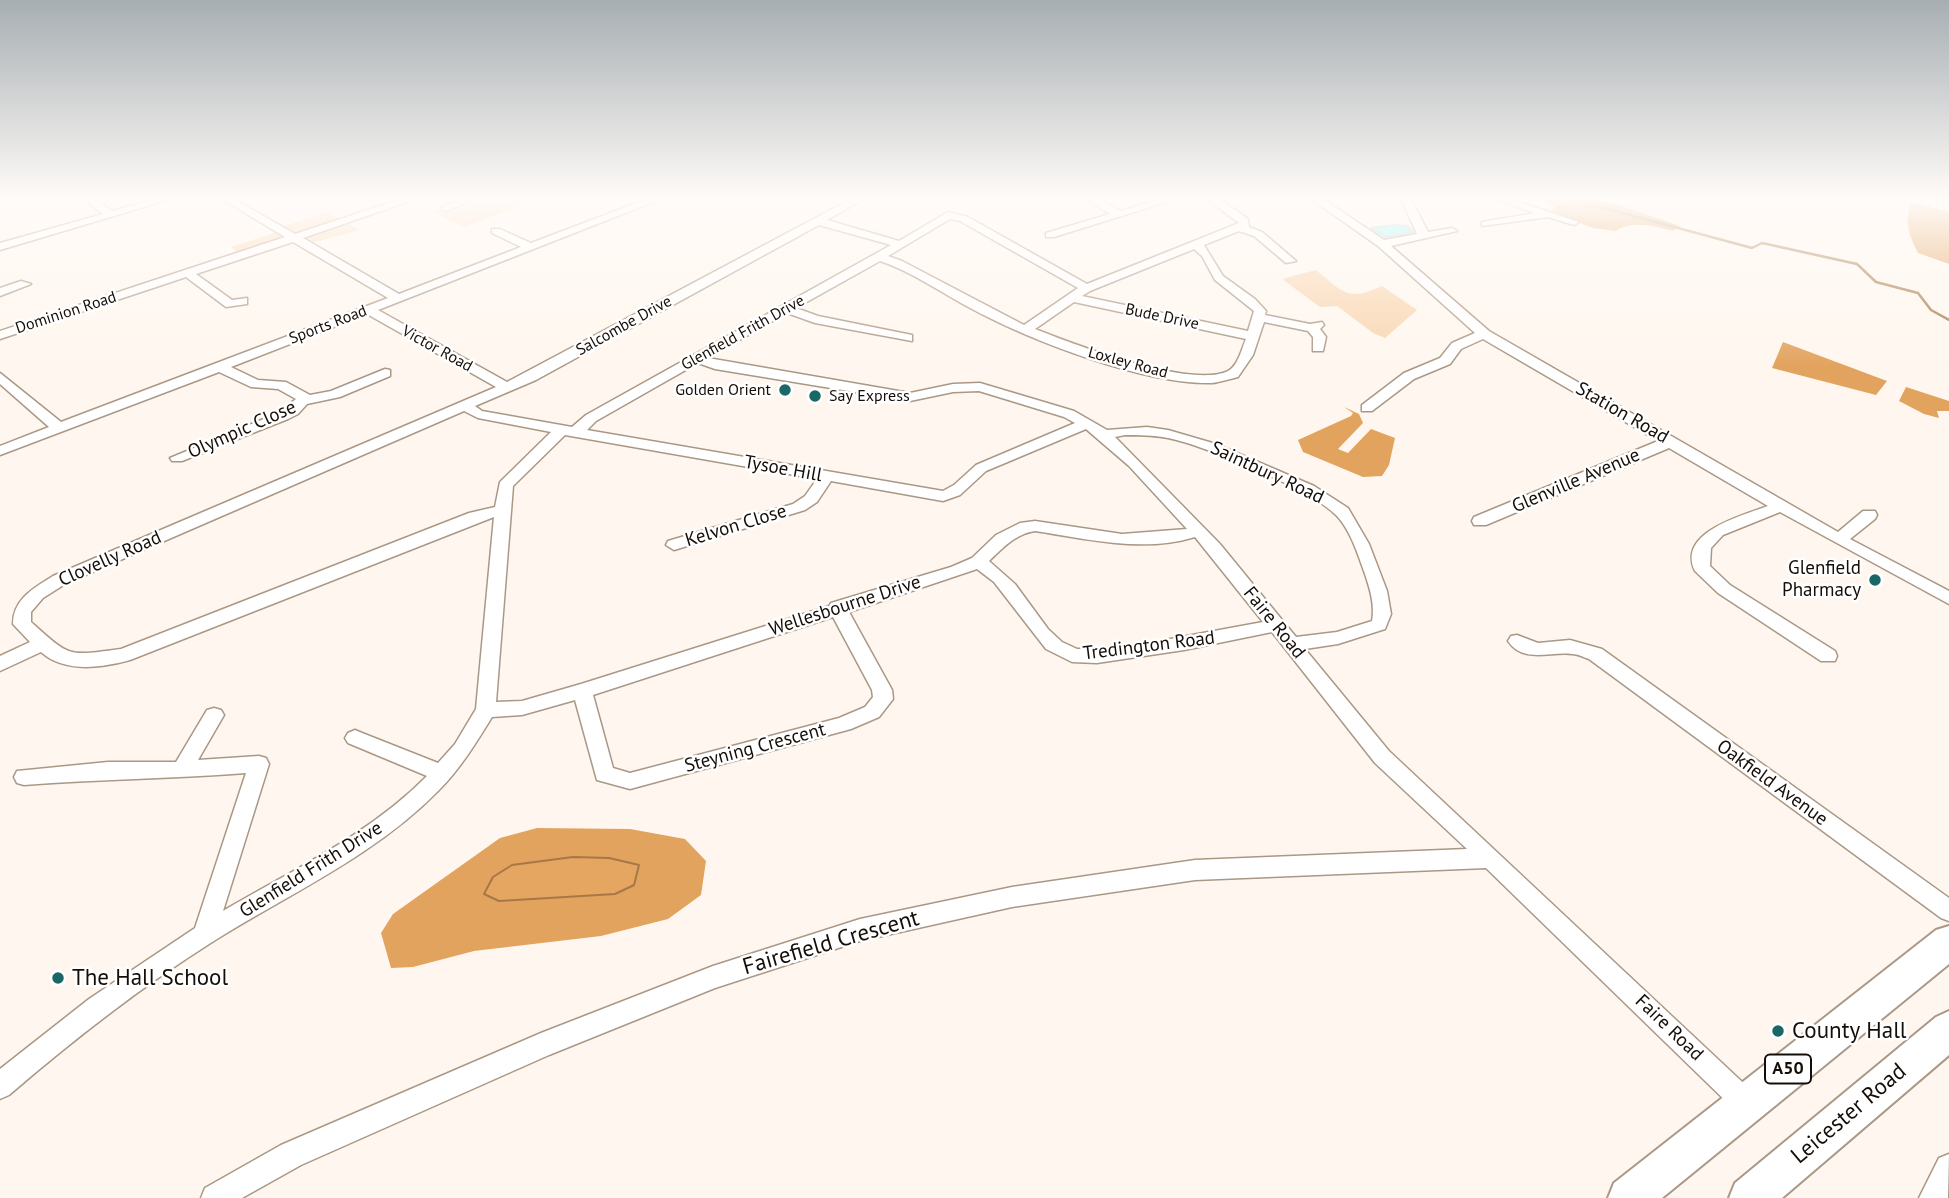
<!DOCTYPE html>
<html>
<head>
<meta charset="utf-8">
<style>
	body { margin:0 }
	canvas { display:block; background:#fff7ef }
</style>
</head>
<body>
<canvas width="1949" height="1198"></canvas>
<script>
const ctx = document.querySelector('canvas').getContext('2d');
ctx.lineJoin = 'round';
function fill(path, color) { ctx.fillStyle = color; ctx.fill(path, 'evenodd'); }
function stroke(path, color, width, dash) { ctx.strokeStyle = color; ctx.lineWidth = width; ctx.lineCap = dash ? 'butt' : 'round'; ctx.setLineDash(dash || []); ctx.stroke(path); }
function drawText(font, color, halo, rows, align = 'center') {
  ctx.font = font + ' "PT Sans",sans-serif'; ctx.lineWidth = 5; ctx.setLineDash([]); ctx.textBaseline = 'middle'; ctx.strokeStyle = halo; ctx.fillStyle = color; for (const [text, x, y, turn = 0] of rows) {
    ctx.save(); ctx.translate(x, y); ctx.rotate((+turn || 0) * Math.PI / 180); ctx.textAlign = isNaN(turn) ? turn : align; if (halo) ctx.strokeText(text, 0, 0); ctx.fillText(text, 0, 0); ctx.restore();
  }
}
fill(new Path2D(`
	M488 199H514L525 204 464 227 433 212 448 208 453 211 468 206 464 203 471 200 476 203Z
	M328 212 360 230 304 245 294 238 0 335V330L237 252 231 247 280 231 277 228Z
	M1316 270C1343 292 1348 302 1382 286L1417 310 1385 338 1373 333 1337 306 1320 307 1282 279Z`), '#f9d5af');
fill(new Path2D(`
	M1547 199H1588L1614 203 1680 226 1673 231C1655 226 1631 220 1616 231L1593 228 1550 212 1556 207 1544 201Z
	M1911 202 1949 212V264L1918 253C1909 235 1904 222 1911 202Z
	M1783 342 1887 381 1876 395 1772 368Z
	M1906 387 1949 401V411H1937L1939 418 1924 414 1899 401Z
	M1344 407 1359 414 1363 423 1338 449 1348 453 1371 429 1395 438 1389 465 1382 476 1363 477 1303 452 1298 440 1351 416 1353 413Z
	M537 828 630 829 685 839 706 861 701 895 668 919 601 936 474 951 413 967 391 968 381 933 393 914 500 838Z`), '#e2a35e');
const water = new Path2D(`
	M573 857 609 858 639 865 634 885 615 894 499 901 484 894 493 877 512 865Z`);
fill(water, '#e5a661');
stroke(water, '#a77846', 2);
stroke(new Path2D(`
	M1571 199 1752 248 1762 243 1857 264 1876 282 1918 293 1931 310 1949 320`), '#a77846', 2.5);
const building = new Path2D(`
	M1395 225 1408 226 1413 232 1385 237 1371 228Z`);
fill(building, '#7afaf8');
stroke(building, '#afcecd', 2);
const minor = new Path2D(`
	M83 199H95L112 211 155 199H171L0 250V243L103 214Z
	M222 199H234L295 234 401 199H416L303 238 399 294 521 247 492 233V229H500L531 243 647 199H661L378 310 507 382 851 199H864L827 220 899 241 948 212 968 217 1087 284 1239 223 1207 199H1219L1248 219 1249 227 1262 232 1296 261 1286 263 1254 236 1239 231 1204 245 1223 276 1255 299 1266 311 1265 315 1310 324 1322 322 1324 325 1320 329 1326 337 1323 351H1313V337L1308 331 1264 322 1253 355 1238 377C1229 379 1220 382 1212 383 1146 385 1032 341 974 310 943 294 913 272 880 261L796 308 818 316 912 335V341L815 323 787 313 708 358 910 393 953 384 980 383 1074 411 1107 430 1147 427 1168 430 1216 444 1314 486 1348 508 1369 544 1387 591 1391 614 1385 629 1338 644 1305 649 1389 751 1754 1093 1758 1102 1754 1111 1745 1115 1736 1111 1486 868 1195 880 1012 907 860 941 715 988 549 1055 301 1165 242 1198H201L205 1188 281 1145 541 1033 713 966 860 919 1012 887 1195 860 1467 849 1375 763 1272 632 1184 650 1097 663 1072 662 1046 649 994 582 977 569 849 612 892 690 893 699 879 717 851 729 630 789 597 780 575 700 522 715 492 717C476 743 460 769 439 790 374 857 286 895 209 944 138 989 72 1041 9 1095L0 1099V1069L89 999 195 928 246 773C172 779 98 779 24 785L17 783 14 777 17 771 108 762H176L207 710 214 708 221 710 224 715 198 760 259 756 266 758 269 764 223 911C293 870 370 834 427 776L348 743 345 738 348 733 355 730 362 733 438 763 455 744 476 709 494 517 130 660C101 668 64 673 41 652L0 671V656L30 642 13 624C13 599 34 588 53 576L496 387 367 314 231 367 258 380 286 382 310 395 331 391 385 369 390 370V376L340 397 307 404 298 414 288 419 182 461H172L170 458 278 413 296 399 278 389 251 387 219 372 0 455V446L49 427 0 384V373L61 422 388 298 293 242 196 274 232 300 247 298V304L226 307 186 277 0 339V331L285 237ZM950 219 960 221 1078 288 1024 325 902 261 888 256ZM819 225 891 245 586 415 572 427 482 411 475 406 536 380ZM1194 249 1202 256 1215 280 1254 311 1248 331 1082 296 1090 291ZM1074 302 1246 339C1242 348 1238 366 1228 371 1191 389 1073 344 1035 329ZM698 363 715 369 910 401 953 392 979 391 1064 417 1075 423 976 465 954 485 943 491 587 430 596 421ZM464 411 478 418 551 432 500 482 495 507 469 513 121 649C67 656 71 658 31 622V612L43 598 65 584ZM1086 429 1129 466 1187 529 1122 534 1035 521 1020 523 996 535 972 558 951 567 831 603 829 606 581 684 522 701 496 702 513 486 565 435 817 479 805 496 793 504 668 541 666 545 674 550 805 510 817 502 831 481 943 501 960 495 986 471ZM1125 435C1139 435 1153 435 1168 438 1204 445 1313 490 1337 516 1351 531 1358 555 1365 574 1370 589 1375 605 1372 621L1337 632 1296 637 1220 544 1115 437ZM1035 531C1087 539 1143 553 1195 537L1263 622 1165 640 1102 649H1077L1062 642 1048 629 1015 584 989 561C1003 548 1015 534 1035 531ZM833 617 872 690 873 697 865 707 839 718 630 773 613 768 593 695Z
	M462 199 471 201 446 211 441 208Z
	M1086 199H1099L1121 211 1160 199H1176L1054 237H1046V233L1110 214Z
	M1311 199H1323L1384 240 1417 234 1401 199H1411L1428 232 1452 228 1457 231 1391 246 1489 331 1838 532 1863 511H1875L1877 515 1875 519 1850 539 1949 591V604L1780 512 1723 535 1711 548 1710 566 1730 585 1835 651 1837 656 1835 661H1821L1718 593 1695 571C1676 532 1744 515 1768 506L1669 448 1486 525H1474L1472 521 1474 517 1658 441 1483 339 1461 349 1450 364 1414 379 1372 411H1362V405L1404 373 1440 358 1452 343 1475 333 1378 246Z
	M1495 199H1510L1579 222 1574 225 1548 217 1482 226V222L1535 213Z
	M21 281 31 284 0 296V288Z
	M1517 635 1538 643 1570 640 1602 649 1949 898V921L1941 918 1589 659C1583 657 1578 654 1572 654 1551 651 1523 664 1508 641L1511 636Z
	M1949 1154 1948 1198H1919L1939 1158Z`);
const highway = new Path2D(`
	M1949 926V964L1662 1198H1608L1614 1183 1936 930Z
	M1949 1011V1055L1782 1198H1729L1735 1183 1936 1017Z`);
stroke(minor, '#aa9886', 3);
stroke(highway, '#aa9886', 4);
fill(minor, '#fff');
fill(highway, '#fff');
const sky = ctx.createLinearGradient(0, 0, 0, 367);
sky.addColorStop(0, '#a7aeb2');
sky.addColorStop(0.54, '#fffbf8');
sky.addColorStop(1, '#fffbf800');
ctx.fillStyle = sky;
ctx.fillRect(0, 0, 1949, 367);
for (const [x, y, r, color] of [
	[785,390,7,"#196766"],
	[815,396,7,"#196766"],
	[1875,580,7,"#196766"],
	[58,978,7,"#196766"],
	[1778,1031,7,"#196766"]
]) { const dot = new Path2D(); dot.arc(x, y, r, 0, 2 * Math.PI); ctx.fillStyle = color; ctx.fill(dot); stroke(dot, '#fff', 2.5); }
drawText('16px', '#150e08', '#fff', [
	["Dominion Road",66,313,-18],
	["Bude Drive",1162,317,12],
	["Sports Road",328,325,-21],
	["Salcombe Drive",624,326,-29],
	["Glenfield Frith Drive",743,333,-29],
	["Victor Road",437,349,29],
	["Loxley Road",1128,363,15]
]);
drawText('16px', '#150e08', '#fff', [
	["Golden Orient",771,390],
	["Say Express",829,396,"left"]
], 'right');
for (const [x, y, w] of [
	[1788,1069,46]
]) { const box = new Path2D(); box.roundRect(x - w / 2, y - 14.5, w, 29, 5); ctx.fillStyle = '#fff'; ctx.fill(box); stroke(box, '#150e08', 2); }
drawText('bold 18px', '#150e08', null, [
	["A50",1788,1069]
]);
drawText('19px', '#150e08', '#fff', [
	["Station Road",1622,413,30],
	["Olympic Close",242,430,-24],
	["Tysoe Hill",783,469,10],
	["Saintbury Road",1267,473,25],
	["Glenville Avenue",1576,481,-23],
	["Kelvon Close",736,526,-17],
	["Clovelly Road",110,559,-24],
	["Wellesbourne Drive",845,606,-18],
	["Faire Road",1274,623,51],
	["Tredington Road",1149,646,-7],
	["Steyning Crescent",755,748,-15],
	["Oakfield Avenue",1772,783,36],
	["Glenfield Frith Drive",311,870,-32],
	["Faire Road",1669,1028,44]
]);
drawText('19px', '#150e08', '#fff', [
	["Glenfield",1861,569],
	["Pharmacy",1861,591]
], 'right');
drawText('23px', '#150e08', '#fff', [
	["Fairefield Crescent",831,943,-16],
	["Leicester Road",1849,1114,-40]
]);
drawText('23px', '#150e08', '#fff', [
	["The Hall School",72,978],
	["County Hall",1792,1031]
], 'left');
</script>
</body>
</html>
